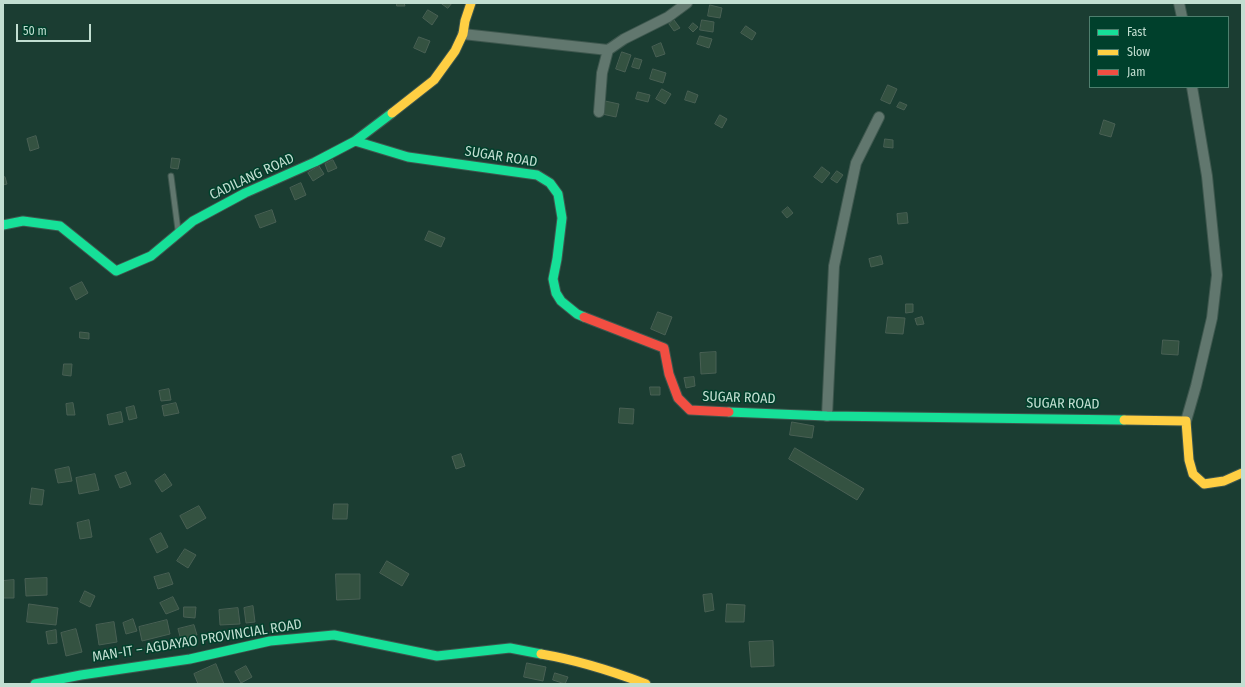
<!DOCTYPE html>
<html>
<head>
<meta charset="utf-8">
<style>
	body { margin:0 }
	#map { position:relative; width:1245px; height:687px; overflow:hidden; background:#1b3d32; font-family:"Fira Sans Condensed",sans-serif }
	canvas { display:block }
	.frame { position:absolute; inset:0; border:4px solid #c2ded1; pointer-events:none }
	.legend { position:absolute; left:1089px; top:16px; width:140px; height:72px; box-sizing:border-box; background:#00402c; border:1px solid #4e7f6e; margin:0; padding:5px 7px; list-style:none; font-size:12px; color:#c2ded1 }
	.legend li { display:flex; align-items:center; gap:8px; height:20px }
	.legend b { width:20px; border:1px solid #4e7f6e }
	.scale { position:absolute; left:16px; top:24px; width:75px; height:18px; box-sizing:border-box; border:2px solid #c2ded1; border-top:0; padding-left:5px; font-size:12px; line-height:14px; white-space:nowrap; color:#c2ded1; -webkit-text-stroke:3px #00402c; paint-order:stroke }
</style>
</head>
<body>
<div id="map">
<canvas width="1245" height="687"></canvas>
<div class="frame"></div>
<ul class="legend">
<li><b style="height:5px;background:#16e098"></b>Fast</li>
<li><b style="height:5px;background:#ffcf43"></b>Slow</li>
<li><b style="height:5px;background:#f24e42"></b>Jam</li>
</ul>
<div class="scale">50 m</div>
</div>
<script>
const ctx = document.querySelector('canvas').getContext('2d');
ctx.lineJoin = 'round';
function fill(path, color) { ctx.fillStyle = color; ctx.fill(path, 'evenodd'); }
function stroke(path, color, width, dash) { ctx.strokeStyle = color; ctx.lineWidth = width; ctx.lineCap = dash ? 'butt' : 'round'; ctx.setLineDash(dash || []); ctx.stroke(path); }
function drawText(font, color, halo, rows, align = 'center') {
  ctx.font = font + ' "Fira Sans Condensed",sans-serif'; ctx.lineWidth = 3; ctx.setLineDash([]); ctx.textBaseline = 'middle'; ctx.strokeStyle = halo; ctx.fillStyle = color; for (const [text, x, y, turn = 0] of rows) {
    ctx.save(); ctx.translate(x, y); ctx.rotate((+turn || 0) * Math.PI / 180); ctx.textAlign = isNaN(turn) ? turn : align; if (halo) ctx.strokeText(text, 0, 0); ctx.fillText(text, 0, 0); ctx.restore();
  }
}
const building = new Path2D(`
	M397 3H404L405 6H397Z
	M441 3H452L448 8Z
	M710 5 722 8 720 18 708 16Z
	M428 10 438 16 432 25 423 18Z
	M674 20 680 28 674 31 669 24Z
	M702 20 714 22 713 32 700 30Z
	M693 23 698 27 693 32 689 28Z
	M746 26 756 33 752 40 741 33Z
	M700 36 712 39 709 48 697 44Z
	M419 37 430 41 425 53 414 48Z
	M661 43 665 54 656 57 652 47Z
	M622 52 631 55 625 72 616 69Z
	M635 58 642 60 639 69 632 67Z
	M653 69 666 73 663 83 650 79Z
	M888 85 897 89 890 104 881 100Z
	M662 89 671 94 665 104 656 99Z
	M688 91 698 95 695 103 685 100Z
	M638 92 650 95 648 102 636 99Z
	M605 101 619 104 616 117 602 114Z
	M900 102 907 105 904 110 897 107Z
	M720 115 727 119 722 128 715 124Z
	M1104 120 1115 124 1111 137 1100 134Z
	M36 136 39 148 30 151 27 139Z
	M885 139 893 140V148L884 147Z
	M172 158 180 159 178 169 171 168Z
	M333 160 337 168 328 172 325 164Z
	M319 166 324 174 313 181 308 173Z
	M822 167 830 173 822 183 814 177Z
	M837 171 843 175 837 183 831 179Z
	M5 177 7 184 3 185V178Z
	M301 183 306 195 295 200 290 188Z
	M788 207 793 213 787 218 782 212Z
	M272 210 276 222 260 228 255 216Z
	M907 213 908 223 898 224 897 214Z
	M429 231 445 238 441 247 425 240Z
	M881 256 883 264 871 267 869 259Z
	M82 282 88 293 76 300 70 288Z
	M906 304H913V312L906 313Z
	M658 312 672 317 665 335 651 329Z
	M888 317 905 318 903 334 886 333Z
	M922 317 924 324 917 325 915 319Z
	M80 332 89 333V339L80 338Z
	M1163 340 1179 341 1178 355 1162 354Z
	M716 352V373L701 374 700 353Z
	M64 364H72L71 376 63 375Z
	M694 377 695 386 686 388 684 378Z
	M650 387H660V395H651Z
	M169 389 171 400 161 401 159 391Z
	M73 403 75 415H67L66 404Z
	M176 403 179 413 164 416 162 406Z
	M134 406 137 418 129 420 126 408Z
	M620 408 634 409 633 424 619 423Z
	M121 412 123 422 109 425 107 415Z
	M792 422 814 426 812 438 790 435Z
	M795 448 864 489 857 500 789 459Z
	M461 454 465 466 456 469 452 457Z
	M69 467 72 481 58 483 55 470Z
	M126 472 131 484 120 488 115 476Z
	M95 474 99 490 79 494 76 478Z
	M165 474 172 485 162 492 155 481Z
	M32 488 44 490 42 505 30 504Z
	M334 504H348L347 519H333Z
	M199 506 206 518 187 529 180 516Z
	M89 520 92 537 80 539 77 523Z
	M161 533 168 547 157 553 150 539Z
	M185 549 196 555 188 568 177 561Z
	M387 561 409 574 402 586 380 573Z
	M169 573 173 584 158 589 154 577Z
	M336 574H360V599L337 600Z
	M47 578V595L26 596 25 579Z
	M14 580V598H3V581Z
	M85 591 95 596 90 607 80 602Z
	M712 594 714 610 705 612 703 595Z
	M173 597 179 609 166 614 160 603Z
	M29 604 58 608 56 625 27 622Z
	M727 604 745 605 744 622H726Z
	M253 606 255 622 246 623 244 608Z
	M184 607H196L195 618 184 617Z
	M238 608 240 624 220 625 219 610Z
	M133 619 137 631 126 634 123 623Z
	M167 620 170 634 142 641 139 627Z
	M114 622 117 642 99 645 96 625Z
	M194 625 197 635 181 640 178 629Z
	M76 629 82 652 66 656 61 633Z
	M56 630 57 643 48 644 46 632Z
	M773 641 774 666 751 667 749 642Z
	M527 663 546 667 543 681 524 677Z
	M216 664 224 684H198L194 674Z
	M246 666 252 677 241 683 235 672Z
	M555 673 568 677 565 684 553 680Z`);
fill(building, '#345241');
stroke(building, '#496054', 1);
const lane = new Path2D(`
	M171 176 178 230`);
const street = new Path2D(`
	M1179 3 1182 17
	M463 34 608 50 624 39 668 17 687 3
	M599 112 602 73 608 50
	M827 416 834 266 856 163 879 117
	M1186 421 1196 386 1212 318 1217 275 1207 176 1192 87`);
const fast = new Path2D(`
	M355 141 408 157 537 175 550 183 558 194 562 218 557 259 553 279 556 293 561 301 577 314 584 317
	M3 225 23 221 60 226 116 271 151 256 193 221 245 193 315 162 355 141 392 113
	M729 412 827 416 1124 420
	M35 684 81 675 190 659 270 641 334 635 437 656 510 648 541 654`);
const slow = new Path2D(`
	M392 113 434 80 455 51 463 34 465 21 471 3
	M1124 420 1186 421 1189 460 1193 474 1204 484 1224 481 1242 473
	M541 654C577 660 612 671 646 684`);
const jam = new Path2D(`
	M584 317 664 348 669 374 678 398 690 410 729 412`);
stroke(lane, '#3e574e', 7);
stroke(street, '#3e574e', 12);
stroke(fast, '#3e574e', 11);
stroke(slow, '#3e574e', 11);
stroke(jam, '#3e574e', 11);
stroke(lane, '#61776e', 5);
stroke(street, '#61776e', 10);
stroke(fast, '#16e098', 9);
stroke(slow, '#ffcf43', 9);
stroke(jam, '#f24e42', 9);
drawText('14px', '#c2ded1', '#00402c', [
	["SUGAR ROAD",501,157,9],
	["CADILANG ROAD",252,177,-25],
	["SUGAR ROAD",739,398,2],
	["SUGAR ROAD",1063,404,1],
	["MAN-IT – AGDAYAO PROVINCIAL ROAD",197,641,-9]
]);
</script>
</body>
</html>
